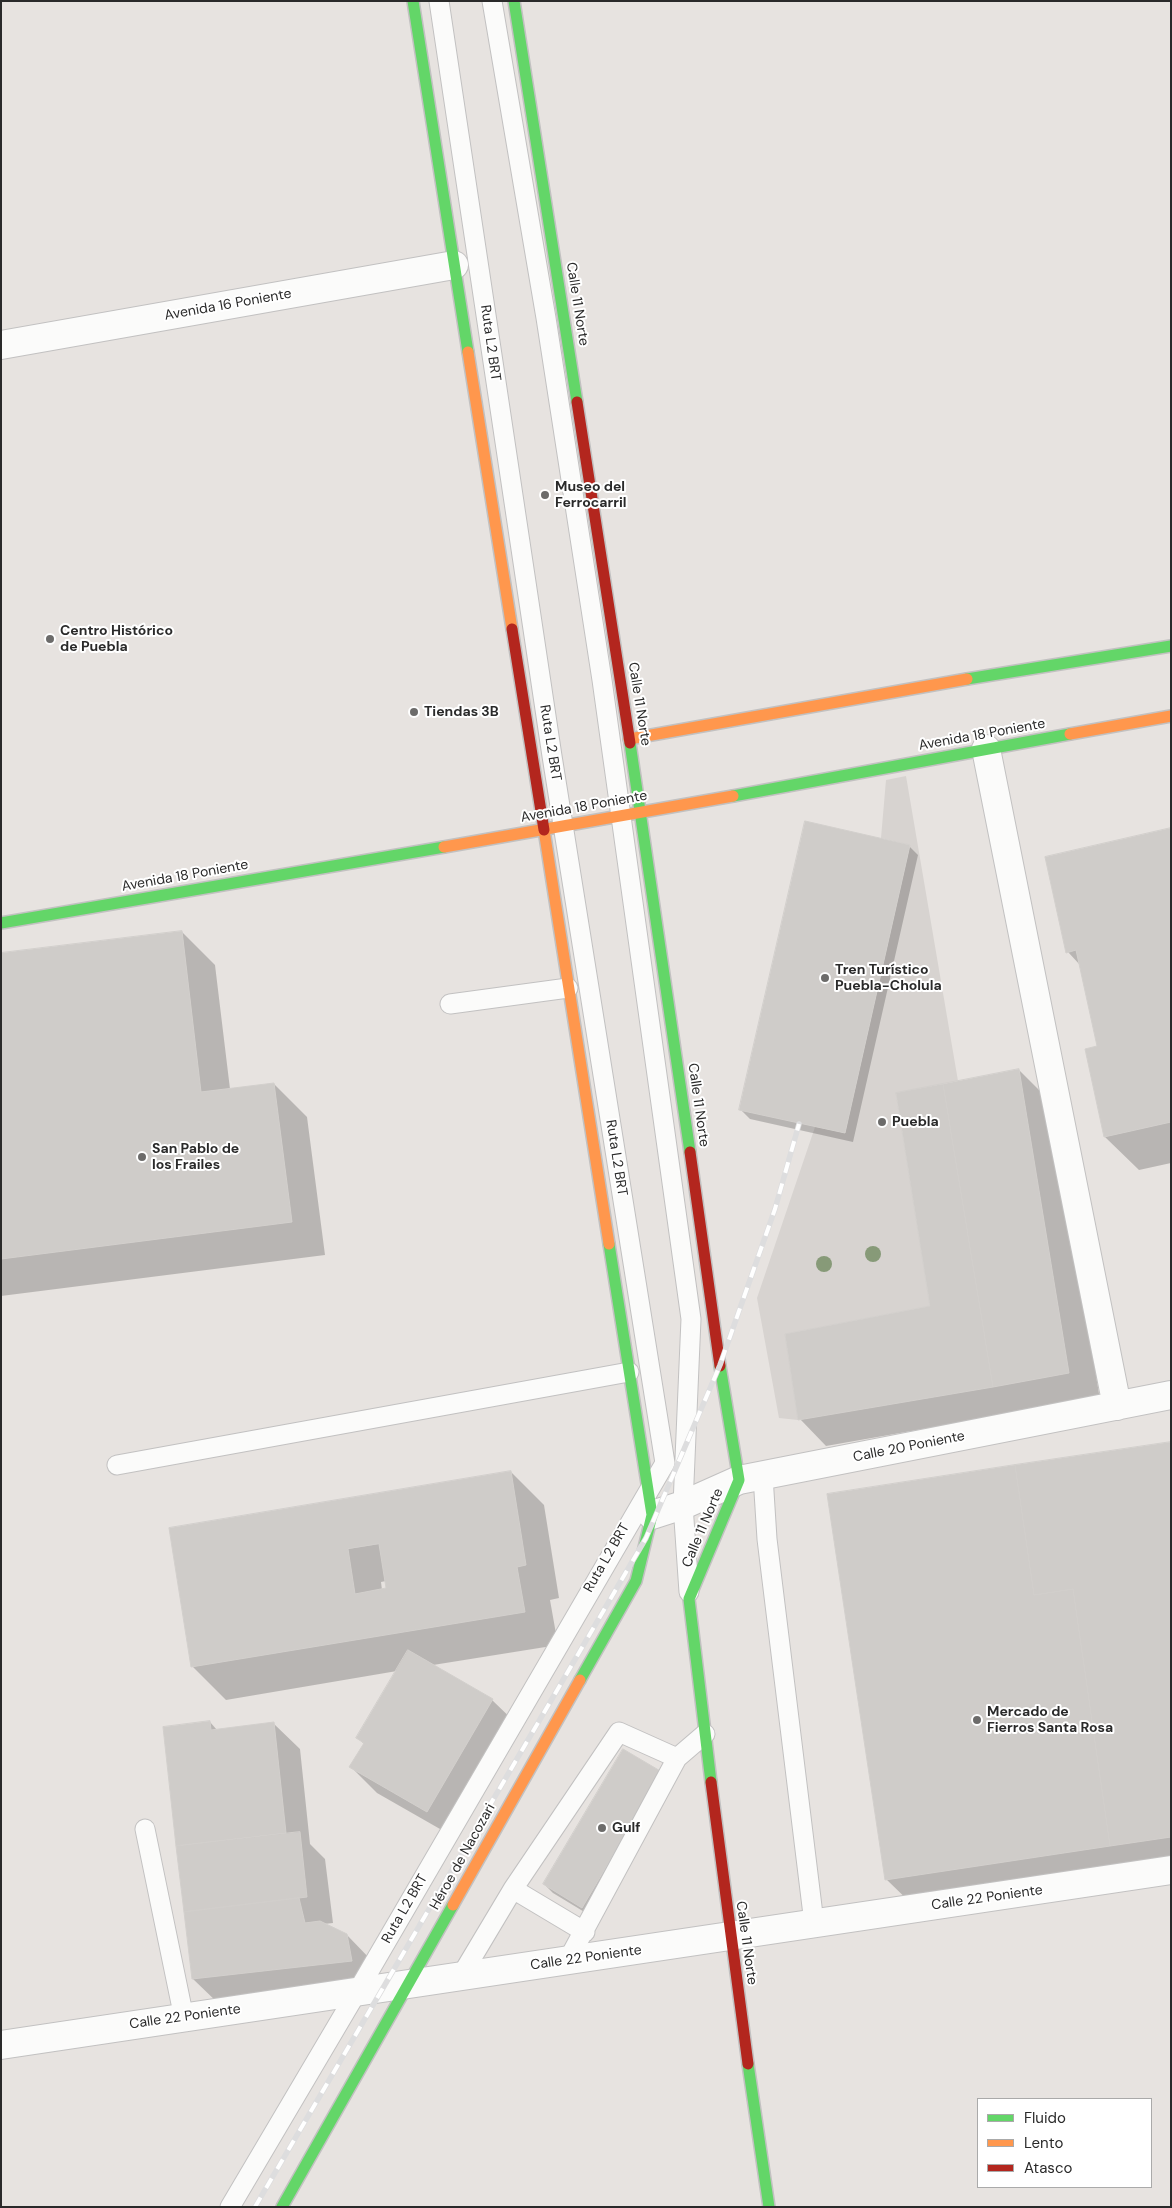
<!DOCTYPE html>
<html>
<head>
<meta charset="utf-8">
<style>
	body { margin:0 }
	#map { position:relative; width:1172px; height:2208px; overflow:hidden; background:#e7e3e0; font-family:"DM Sans",sans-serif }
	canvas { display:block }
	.frame { position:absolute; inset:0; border:2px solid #2a2a2a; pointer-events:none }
	.legend { position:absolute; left:977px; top:2098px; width:175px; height:90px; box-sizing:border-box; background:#fff; border:1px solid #aaa; margin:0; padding:6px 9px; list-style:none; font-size:15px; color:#2a2a2a }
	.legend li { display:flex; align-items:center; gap:10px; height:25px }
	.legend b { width:25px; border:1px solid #aaa }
</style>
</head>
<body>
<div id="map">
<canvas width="1172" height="2208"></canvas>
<div class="frame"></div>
<ul class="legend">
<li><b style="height:6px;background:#63d668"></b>Fluido</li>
<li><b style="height:6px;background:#ff974d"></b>Lento</li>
<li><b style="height:6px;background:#b3261e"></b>Atasco</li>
</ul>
</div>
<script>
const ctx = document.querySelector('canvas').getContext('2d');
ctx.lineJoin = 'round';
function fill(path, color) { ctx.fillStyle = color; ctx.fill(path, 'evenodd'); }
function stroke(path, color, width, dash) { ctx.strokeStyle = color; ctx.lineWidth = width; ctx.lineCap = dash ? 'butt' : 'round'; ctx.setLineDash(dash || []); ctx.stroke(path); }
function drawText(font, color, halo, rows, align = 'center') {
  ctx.font = font + ' "DM Sans",sans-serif'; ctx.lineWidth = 4; ctx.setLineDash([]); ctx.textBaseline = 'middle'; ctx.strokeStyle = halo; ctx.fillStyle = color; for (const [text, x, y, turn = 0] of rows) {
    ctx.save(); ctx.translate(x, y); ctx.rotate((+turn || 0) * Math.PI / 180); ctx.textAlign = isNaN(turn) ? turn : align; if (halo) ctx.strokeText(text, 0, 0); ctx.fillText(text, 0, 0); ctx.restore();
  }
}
fill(new Path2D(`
	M906 776 958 1081 896 1094 930 1306 785 1334 798 1420 779 1418 757 1298 815 1127 845 1133 910 845 881 838 886 780Z`), '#d7d3d0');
fill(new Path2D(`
	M1171 830V1163L1139 1170 1105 1137 1098 1047 1080 965 1068 952Z
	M909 846 918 855 853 1142 750 1119 741 1110Z
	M182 932 215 965 230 1089 274 1084 307 1117 325 1255 1 1296V954Z
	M1019 1070 1052 1103 1101 1406 1020 1412 826 1446 800 1419 931 1307Z
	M1171 1443V1875L920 1912 886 1879Z
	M511 1472 544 1505 559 1598 550 1600 558 1645 433 1665 492 1700 519 1726 454 1837 377 1793 351 1767 364 1744 358 1738 397 1671 226 1700 192 1666 170 1529ZM386 1581 387 1589 382 1590 381 1582Z
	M210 1722 217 1730 273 1723 300 1749 310 1844 325 1859 333 1923 324 1924 347 1935 373 1962 377 1987 220 2005 193 1979 164 1728Z
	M661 1773 591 1916 553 1893 544 1884Z`), '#0003');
const building = new Path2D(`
	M805 821 910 845 845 1133 739 1110Z
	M1171 828V1122L1104 1137 1085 1049 1097 1046 1076 950 1066 953 1045 857Z
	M182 931 201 1092 274 1083 292 1222 1 1259V953Z
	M1019 1069 1069 1373 993 1387 943 1084Z
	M943 1084 993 1387 798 1420 785 1334 930 1306 896 1093Z
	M1171 1442V1837L1110 1846 1073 1589 1034 1595 1015 1465Z
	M1015 1465 1034 1595 1073 1589 1110 1846 885 1880 827 1494Z
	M511 1471 526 1565 517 1567 525 1612 191 1667 169 1528ZM379 1544 386 1588 355 1594 348 1549Z
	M408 1650 493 1699 427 1812 349 1767 364 1743 356 1738Z
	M210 1721 211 1730 274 1722 286 1833 176 1846 163 1727Z
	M623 1749 662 1772 582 1908 543 1884Z
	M300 1832 307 1897 184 1912 176 1846Z
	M299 1898 305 1923 320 1921 347 1934 352 1961 192 1979 184 1912Z`);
fill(building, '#cfccc9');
stroke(building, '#d2cfcc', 1);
const lane = new Path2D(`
	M492 1 546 318 602 680 691 1319 683 1505 689 1592
	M450 1004 568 988
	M117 1465 629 1372
	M763 1476 767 1539 814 1923
	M145 1829 184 2018
	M513 1889 585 1932
	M568 1960 677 1758 705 1734
	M461 1976 513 1889 619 1732 677 1758
	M230 2207 357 1992 665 1463 552 756 439 1`);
const street = new Path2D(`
	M1 345 454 265
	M986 749 1117 1406
	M652 1515 683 1505 739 1480 1171 1395
	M1 2045 1171 1870`);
const fast = new Path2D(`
	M413 1 468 352
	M514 1 577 402
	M967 679 1171 646
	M630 743 690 1152
	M733 796 1070 734
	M1 923 444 847
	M580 1680 636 1581 652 1515 609 1244
	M711 1782 689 1599 739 1480 720 1366
	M748 2064 769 2207
	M282 2207 453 1905`);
const slow = new Path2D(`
	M468 352 512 629
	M1070 734 1171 716
	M629 739 967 679
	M544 830 609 1244
	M444 847 733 796
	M453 1905 580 1680`);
const jam = new Path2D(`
	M577 402 630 743
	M512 629 544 830
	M690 1152 720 1366
	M711 1782 748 2064`);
stroke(lane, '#c2c1c1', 21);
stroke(street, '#c2c1c1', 30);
stroke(fast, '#c2c1c1', 14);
stroke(slow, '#c2c1c1', 14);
stroke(jam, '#c2c1c1', 14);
stroke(lane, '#fbfbfa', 19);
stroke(street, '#fbfbfa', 28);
stroke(fast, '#63d668', 11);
stroke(slow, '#ff974d', 11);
stroke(jam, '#b3261e', 11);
const rail = new Path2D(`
	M255 2207 646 1538 720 1365 775 1209 799 1124`);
stroke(rail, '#ddddde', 5.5);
stroke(rail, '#fff', 4, [11]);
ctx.fillStyle = '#879a78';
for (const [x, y] of [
	[873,1254],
	[824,1264]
]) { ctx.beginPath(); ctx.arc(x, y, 8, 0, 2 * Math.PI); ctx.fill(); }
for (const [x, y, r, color] of [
	[545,495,5,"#6c6b6a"],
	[50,639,5,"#6c6b6a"],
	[414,712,5,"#6c6b6a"],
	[825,978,5,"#6c6b6a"],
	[882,1122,5,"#6c6b6a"],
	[142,1157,5,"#6c6b6a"],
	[977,1720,5,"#6c6b6a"],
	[602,1828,5,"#6c6b6a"]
]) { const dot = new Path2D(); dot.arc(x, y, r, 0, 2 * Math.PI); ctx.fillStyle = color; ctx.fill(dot); stroke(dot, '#fff', 2); }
drawText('14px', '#2a2a2a', '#fff', [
	["Calle 11 Norte",577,304,81],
	["Avenida 16 Poniente",228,305,-10],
	["Ruta L2 BRT",490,343,82],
	["Calle 11 Norte",639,704,81],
	["Avenida 18 Poniente",982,735,-10],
	["Ruta L2 BRT",550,743,81],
	["Avenida 18 Poniente",584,807,-10],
	["Avenida 18 Poniente",185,876,-10],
	["Calle 11 Norte",698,1105,82],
	["Ruta L2 BRT",616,1158,81],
	["Calle 20 Poniente",909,1447,-11],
	["Calle 11 Norte",703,1528,-67],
	["Ruta L2 BRT",607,1558,-60],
	["Héroe de Nacozari",463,1857,-61],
	["Calle 22 Poniente",987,1898,-8],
	["Ruta L2 BRT",405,1909,-60],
	["Calle 11 Norte",746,1943,82],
	["Calle 22 Poniente",586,1958,-8],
	["Calle 22 Poniente",185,2017,-8]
]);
drawText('bold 14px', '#2a2a2a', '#fff', [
	["Museo del",555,487],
	["Ferrocarril",555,503],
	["Centro Histórico",60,631],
	["de Puebla",60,647],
	["Tiendas 3B",424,712],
	["Tren Turístico",835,970],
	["Puebla-Cholula",835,986],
	["Puebla",892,1122],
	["San Pablo de",152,1149],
	["los Frailes",152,1165],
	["Mercado de",987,1712],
	["Fierros Santa Rosa",987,1728],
	["Gulf",612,1828]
], 'left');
</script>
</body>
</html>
